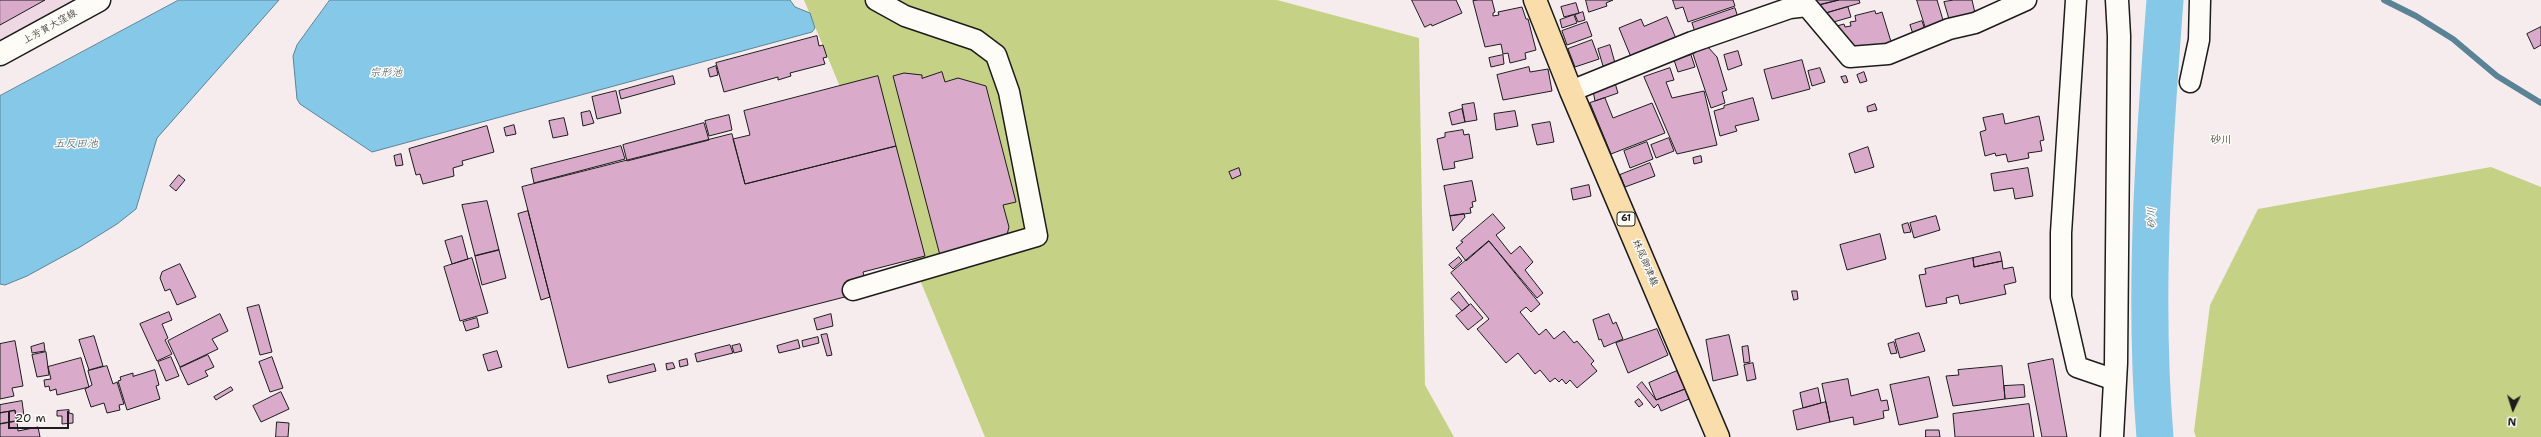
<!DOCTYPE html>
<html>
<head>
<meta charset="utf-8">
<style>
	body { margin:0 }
	#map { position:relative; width:2541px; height:437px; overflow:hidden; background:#f6ecee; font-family:"Shantell Sans",sans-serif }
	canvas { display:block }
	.north { position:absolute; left:2493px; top:389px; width:40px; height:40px; -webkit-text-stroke:3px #fdfcf7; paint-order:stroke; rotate:184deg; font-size:11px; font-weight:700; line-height:16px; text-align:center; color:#1c1c1c }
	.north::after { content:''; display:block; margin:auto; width:14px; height:18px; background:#1c1c1c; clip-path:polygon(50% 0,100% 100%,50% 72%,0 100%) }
	.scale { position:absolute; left:8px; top:411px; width:61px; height:18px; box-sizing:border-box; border:2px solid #1c1c1c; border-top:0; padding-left:5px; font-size:12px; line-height:14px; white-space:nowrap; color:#1c1c1c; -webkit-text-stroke:3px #fdfcf7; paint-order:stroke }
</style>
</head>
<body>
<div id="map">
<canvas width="2541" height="437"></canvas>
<div class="north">N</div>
<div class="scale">20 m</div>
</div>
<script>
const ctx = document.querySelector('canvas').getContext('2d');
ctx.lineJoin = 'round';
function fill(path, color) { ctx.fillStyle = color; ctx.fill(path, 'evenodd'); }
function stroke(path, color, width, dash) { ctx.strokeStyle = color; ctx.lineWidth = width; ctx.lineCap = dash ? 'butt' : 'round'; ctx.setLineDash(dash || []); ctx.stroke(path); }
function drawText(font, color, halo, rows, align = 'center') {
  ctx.font = font + ' "Shantell Sans","Klee One",sans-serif'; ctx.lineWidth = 3; ctx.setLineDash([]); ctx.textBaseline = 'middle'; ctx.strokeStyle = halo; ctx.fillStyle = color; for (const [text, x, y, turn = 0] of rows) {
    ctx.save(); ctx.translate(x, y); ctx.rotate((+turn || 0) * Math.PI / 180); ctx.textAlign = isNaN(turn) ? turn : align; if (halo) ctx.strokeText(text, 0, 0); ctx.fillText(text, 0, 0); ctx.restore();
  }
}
fill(new Path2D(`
	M0 0H77L0 40Z`), '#edd8e3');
fill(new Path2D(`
	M804 0H1277L1419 38 1425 385 1454 437H985Z
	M2491 167 2541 187V437H2196L2194 431 2210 305 2258 209Z`), '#c5d285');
const water = new Path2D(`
	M179 0H279L157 138 136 209 117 224 80 247 27 276 5 285 0 284V96Z
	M330 0H790L795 7 810 13 815 28 812 32 372 152 300 104 297 99 293 56 297 45Z`);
fill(water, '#85c8e7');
stroke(water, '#5b8396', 1);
stroke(new Path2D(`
	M2384 0 2416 16 2453 39 2497 76 2541 103`), '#5b8396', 6);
stroke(new Path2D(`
	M2155 437C2143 292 2154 145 2165 0`), '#85c8e7', 37);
const building = new Path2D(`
	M0 0H45L0 25Z
	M1412 0H1456L1462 13 1432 26 1431 24 1425 27Z
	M1479 0H1492L1495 12 1493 13V16L1499 15 1498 12 1522 7 1526 19H1528L1536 50 1525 53 1526 59 1510 63 1508 53 1503 54 1501 44 1485 47 1473 1Z
	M1586 0H1613L1606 3 1607 6 1589 12Z
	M1673 0H1733L1735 6 1688 22 1683 7 1676 9Z
	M1805 0H1839L1807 8Z
	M1839 0H1859L1860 3 1819 15 1811 7Z
	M1917 0H1937L1946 30 1928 35Z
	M1954 0H1972L1975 13 1949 19 1944 2Z
	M1576 3 1579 13 1564 17 1561 7Z
	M1848 7 1851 17 1830 23 1827 13Z
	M1735 8 1740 24 1697 38 1692 23Z
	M1875 11 1876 14 1882 12 1892 45 1849 52 1833 27 1844 24 1845 27 1851 26 1850 22 1856 21 1855 16Z
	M1583 12 1585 20 1578 22 1575 15Z
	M1574 15 1577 23 1562 28 1560 20Z
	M1667 17 1677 41 1633 62 1619 28 1641 19 1644 26Z
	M1922 21 1926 33 1914 37 1910 25Z
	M1587 22 1592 36 1567 45 1562 31Z
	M2541 27V45L2534 49 2527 34Z
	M817 36 819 46 823 45 827 57 823 58 825 64 790 73 791 76 778 80V77L724 92 716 63Z
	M1592 40 1599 59 1575 67 1568 49Z
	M1610 45 1615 63 1603 66 1598 49Z
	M1707 46 1717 57 1727 90 1722 92 1725 103 1711 108 1692 51Z
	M1738 51 1742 65 1728 70 1724 55Z
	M1503 55 1504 64 1491 67 1489 58Z
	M1691 55 1695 67 1678 72 1674 60Z
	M1802 60 1810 89 1772 99 1764 70Z
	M716 66 718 75 710 77 708 69Z
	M1529 67 1530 72 1548 69 1552 91 1503 100 1497 75Z
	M1670 68 1674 80 1666 82 1672 98 1704 91 1717 145 1677 154 1644 77Z
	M1820 68 1825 82 1812 86 1808 71Z
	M942 72 945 82 958 78 986 86 1016 202 1003 205 1009 227 1004 246 942 263 893 76 904 73 922 75V78Z
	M1864 72 1867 81 1860 83 1857 75Z
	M673 76 675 84 621 99 619 91Z
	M878 76 896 146 745 184 733 139 750 135 744 111Z
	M1846 76 1848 82 1844 83 1841 77Z
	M1615 83 1618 93 1595 101 1593 91Z
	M616 91 621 113 597 119 592 97Z
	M1605 98 1613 118 1652 103 1665 133 1611 154 1590 103Z
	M1753 98 1759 120 1735 126 1737 131 1720 136 1714 111 1724 108V106Z
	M1474 103 1477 120 1465 122 1462 105Z
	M1875 104 1877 110 1868 112 1867 107Z
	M1462 109 1465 122 1452 125 1449 113Z
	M590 111 594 123 583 126 581 113Z
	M1515 111 1518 126 1496 130 1494 114Z
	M2003 114 2005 124 2039 116 2044 140 2040 141 2042 151 2028 153 2029 158 2008 162 2006 154 1996 156 1995 153 1985 156 1980 132 1986 130 1983 118Z
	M729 115 732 130 709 136 705 121Z
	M564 118 568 135 553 138 549 121Z
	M1550 122 1554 142 1537 145 1532 125Z
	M704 123 709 140 627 161 623 145Z
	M514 125 516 134 506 136 504 128Z
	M487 126 494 152 462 161 463 165 453 168 454 176 423 184 420 174 416 175 409 149Z
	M1463 130 1464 135 1469 134 1473 158 1454 162 1455 168 1443 170 1437 139 1445 137V133Z
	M732 134 745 184 896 146 925 256 863 272 868 291 568 368 522 187Z
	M1669 138 1674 151 1656 158 1651 145Z
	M1647 142 1653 159 1630 168 1624 151Z
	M621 146 625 159 534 183 531 169Z
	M1868 147 1874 167 1855 173 1849 154Z
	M401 154 403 165 396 166 394 156Z
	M1701 156 1702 162 1694 164 1693 158Z
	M1650 163 1655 176 1625 187 1620 175Z
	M1239 168 1241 175 1232 179 1229 172Z
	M2028 168 2033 196 2015 199 2013 188 1994 191 1991 174Z
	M179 175 185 180 176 191 170 186Z
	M1472 181 1476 201 1472 202 1473 207 1470 208 1471 213 1450 216 1444 186Z
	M1589 185 1591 196 1573 200 1571 189Z
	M487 201 499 250 475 256 462 205Z
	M528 211 550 297 541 300 518 214Z
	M1464 214 1465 217 1453 231 1450 216Z
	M1493 214 1505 228 1496 235 1511 254 1520 246 1533 262 1525 270 1543 293 1537 298 1489 241 1466 261 1456 248 1463 242 1461 241Z
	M1936 216 1940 230 1914 238 1910 223Z
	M1908 223 1911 232 1904 233 1902 225Z
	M1880 234 1886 259 1847 270 1840 245Z
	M462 236 468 259 452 264 445 241Z
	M1489 241 1540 304 1531 312 1526 307 1520 312 1539 335 1546 329 1554 339 1564 331 1574 343 1577 341 1594 361 1591 364 1597 371 1577 388 1570 380 1566 384 1562 379 1559 382 1555 378 1550 382 1540 370 1535 374 1518 353 1506 363 1477 329 1489 319 1451 273Z
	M499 250 506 278 482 285 475 256Z
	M2000 252 2002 261 1974 267 1973 258Z
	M1459 257 1462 261 1453 269 1449 265Z
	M472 258 488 313 460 321 444 267Z
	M1973 258 1974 267 2002 261 2003 269 2013 267 2016 282 2004 285 2006 294 1960 304 1958 295 1946 298 1947 303 1926 307 1919 275 1926 274 1925 269Z
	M180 264 196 297 177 305 170 289 165 291 160 278 162 272Z
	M1792 291H1797L1798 299 1794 300Z
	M1459 292 1469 305 1462 311 1451 299Z
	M1471 304 1483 318 1468 330 1456 316Z
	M259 305 272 352 260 355 247 308Z
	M169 312 172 320 162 324 168 338 165 340 172 354 157 361 140 324Z
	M220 314 228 331 212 339 218 349 180 367 168 341Z
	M831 314 833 326 817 330 814 319Z
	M1609 314 1613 324 1616 322 1623 339 1604 347 1601 339 1599 340 1593 320Z
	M477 318 479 327 466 331 463 322Z
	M1657 329 1668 355 1628 373 1616 343Z
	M1919 333 1925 351 1900 358 1895 340Z
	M827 334 832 355 827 356 821 335Z
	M1729 335 1738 375 1713 381 1706 340Z
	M94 336 103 366 89 370 79 340Z
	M818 337 819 343 803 347 802 341Z
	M798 340 800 348 779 353 777 346Z
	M15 341 23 386 12 388 14 396 0 399V344Z
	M1894 342 1897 353 1891 354 1888 344Z
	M44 343 45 351 32 353 31 347Z
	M740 344 742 351 734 353 732 346Z
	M730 345 733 353 697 362 695 354Z
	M1748 346 1750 362 1744 363 1742 347Z
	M497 351 502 367 488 371 483 355Z
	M46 352 49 375 37 377 32 355Z
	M208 355 214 367 205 371 208 376 188 385 180 368Z
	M171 357 179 376 166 381 158 362Z
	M272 357 283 388 270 392 259 362Z
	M81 358 89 387 57 395 56 389 50 391 49 386 45 387 44 380 51 379 48 367Z
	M687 359 688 365 680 367 679 361Z
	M2053 359 2067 437H2042L2028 364Z
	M673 363 675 368 667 370 666 364Z
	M1753 363 1756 379 1747 381 1744 365Z
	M654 364 656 371 609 383 607 376Z
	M107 366 113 384 117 382 124 404 119 405 120 410 107 413 104 403 91 407 85 389 92 385 88 371Z
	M2002 366 2005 399 1953 406 1946 376 1959 375 1958 370Z
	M155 370 159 385 156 386 160 399 127 410 118 381 121 380 120 377 133 373V376Z
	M1677 371 1685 389 1656 400 1649 383Z
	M1929 377 1938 417 1899 425 1890 385Z
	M1848 379 1851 396 1878 389 1881 401 1887 400 1889 410 1883 411 1884 418 1854 425 1853 417 1830 422 1822 384Z
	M1642 382 1656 400 1685 389 1689 399 1661 411 1658 404 1654 408 1637 387Z
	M2024 385 2025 397 2005 399 2004 386Z
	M231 387 233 390 216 400 214 397Z
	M1818 388 1821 403 1803 408 1800 393Z
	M281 392 289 409 261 422 253 406Z
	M1639 399 1643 404 1639 407 1635 402Z
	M22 401 24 416 16 418 15 410 0 413V405Z
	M1826 402 1830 422 1797 430 1793 411Z
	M2029 404 2034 437H1955L1953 414Z
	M69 410V413L73 414V423L62 424V416H57V411Z
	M15 411 17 421 0 424V413Z
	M17 421 18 431 38 427 40 437H0V424Z
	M277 422 289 423 288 437H276Z
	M1926 430H1939L1940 437H1926Z`);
fill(building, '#d9aaca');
stroke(building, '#1c1c1c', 1);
const street = new Path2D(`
	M2076 0 2061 233V297L2077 367 2115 380
	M2190 82 2199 40 2200 0
	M1571 91 1692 42 1790 8 1807 6 1850 57 1888 54 1949 29 1975 23 2026 0
	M853 290 1037 236 1009 92 996 55 976 40 905 16 876 0`);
const secondary = new Path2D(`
	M0 54 99 0
	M2112 437 2116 363 2119 36 2117 0`);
const primary = new Path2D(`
	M1535 0 1571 91 1718 437`);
stroke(street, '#1c1c1c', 23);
stroke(secondary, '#1c1c1c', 25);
stroke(primary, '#1c1c1c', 25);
stroke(street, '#fdfcf7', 20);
stroke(secondary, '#fdfcf7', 22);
stroke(primary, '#f9deab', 22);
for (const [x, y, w] of [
	[1626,219,18]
]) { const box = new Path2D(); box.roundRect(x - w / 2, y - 7, w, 14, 3); ctx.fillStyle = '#fdfcf7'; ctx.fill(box); stroke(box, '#1c1c1c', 1); }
drawText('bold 9px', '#1c1c1c', null, [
	["61",1626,219]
]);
drawText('10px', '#1c1c1c', '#fdfcf7', [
	["上芳賀大窪線",50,27,-29],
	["妹尾御津線",1645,263,67]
]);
drawText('italic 11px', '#415863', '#fdfcf7', [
	["宗形池",386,73],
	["五反田池",76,144],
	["砂川",2152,218,-90]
]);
drawText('11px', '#1c1c1c', '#fdfcf7', [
	["砂川",2221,140]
]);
</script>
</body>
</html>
